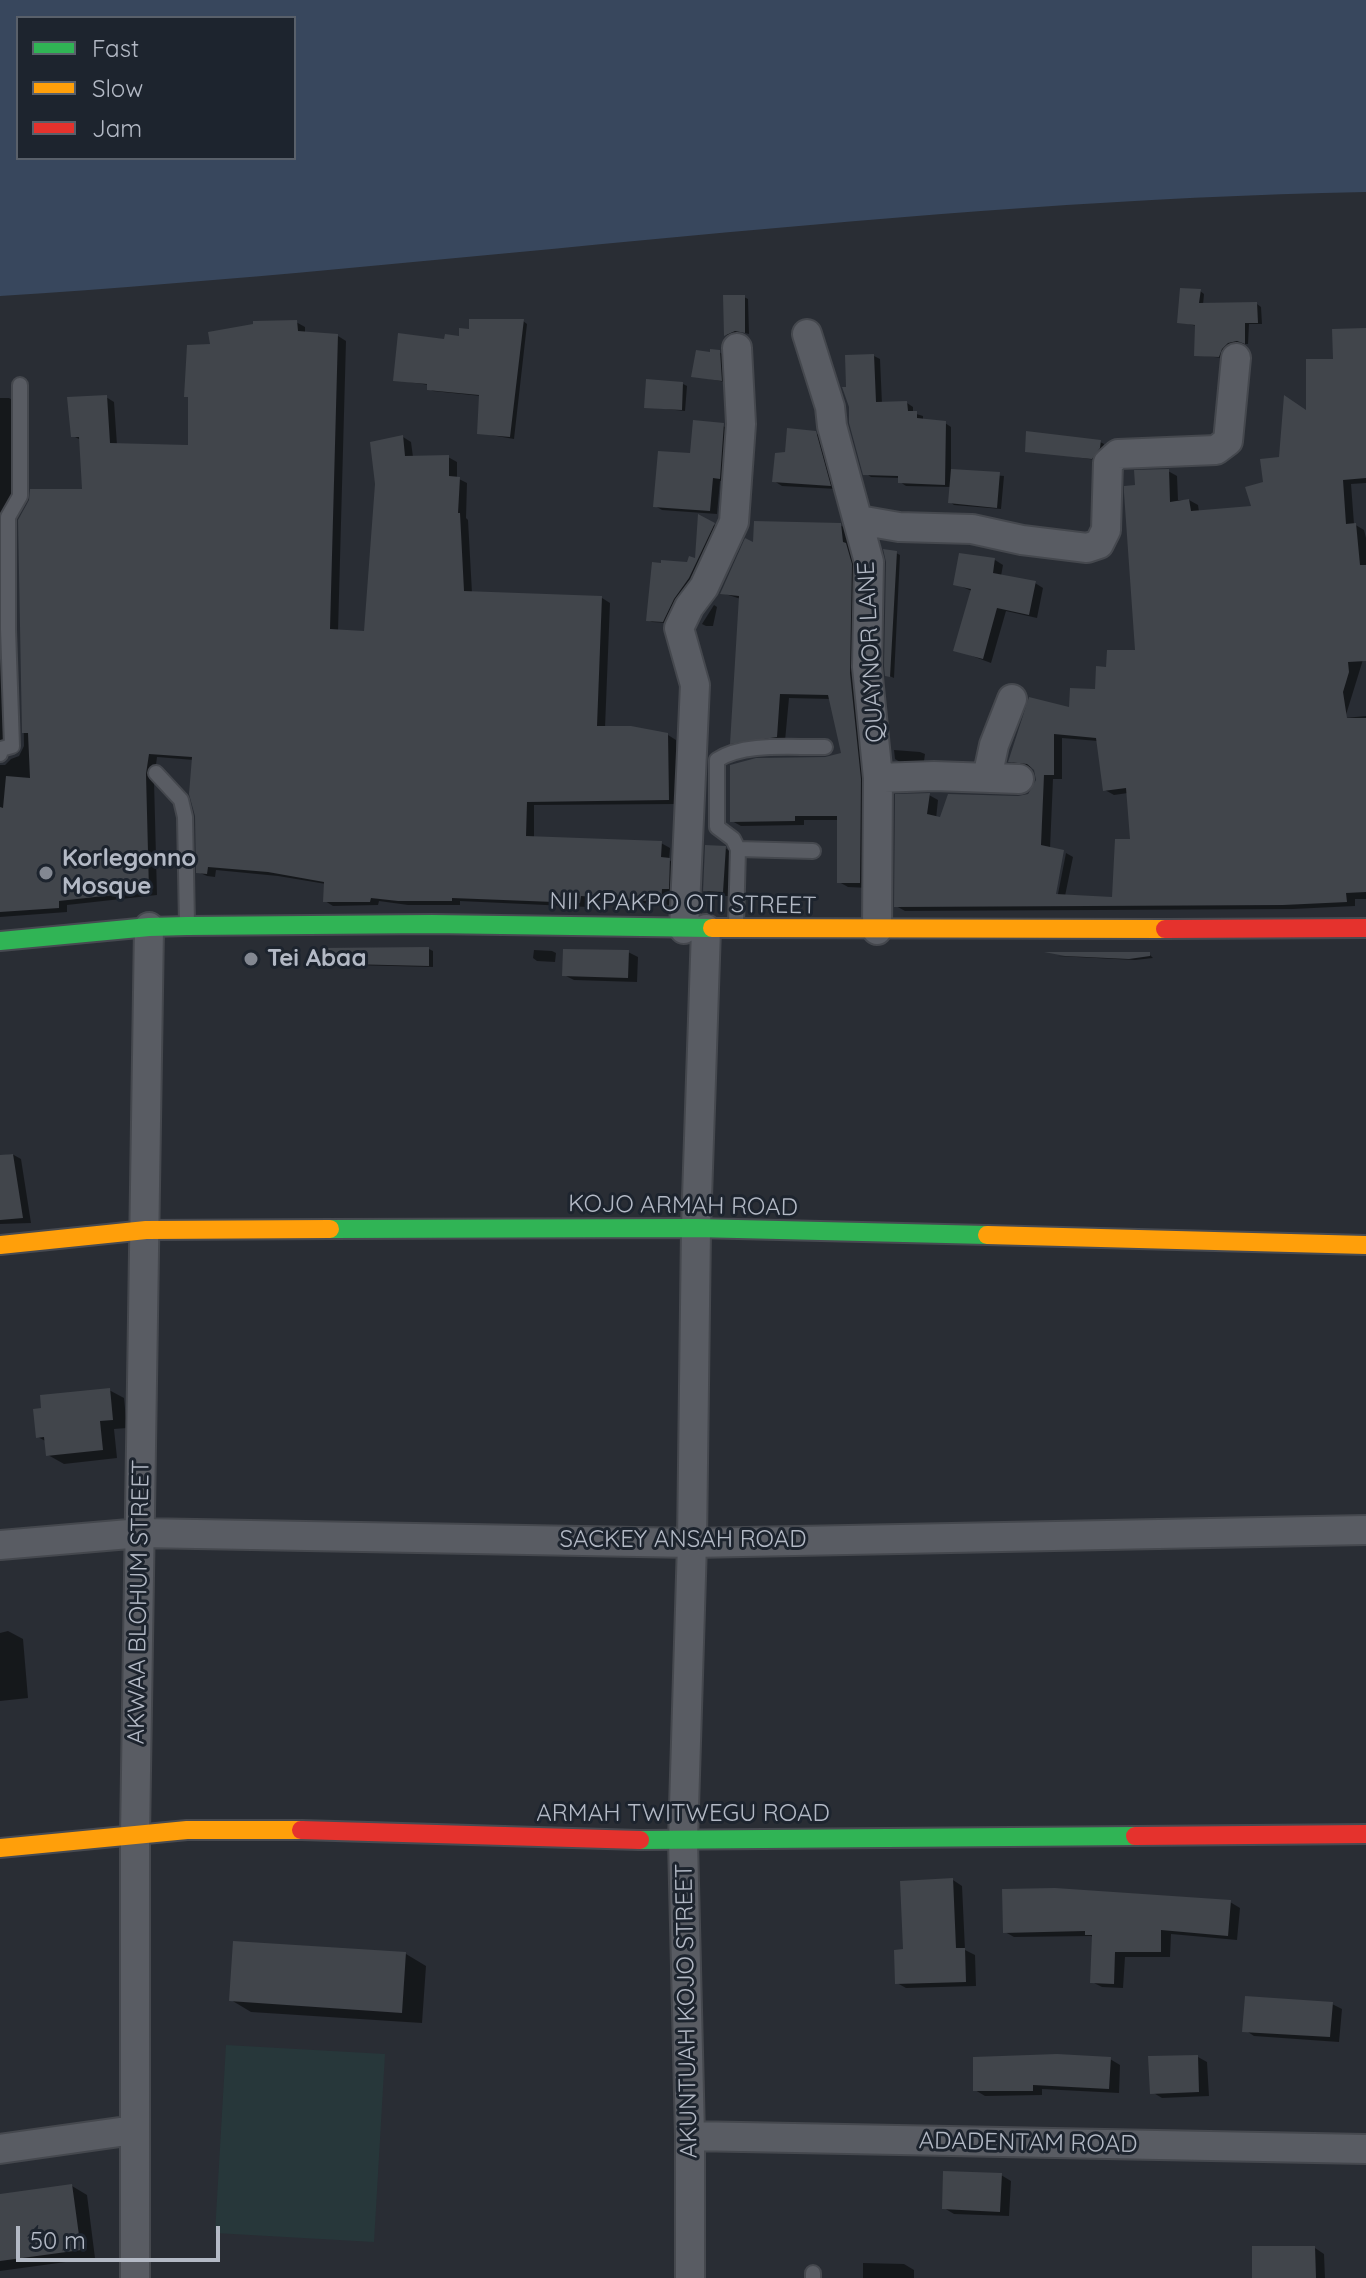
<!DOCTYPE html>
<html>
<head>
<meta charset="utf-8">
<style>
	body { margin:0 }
	#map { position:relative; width:1366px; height:2278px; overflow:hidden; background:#292d34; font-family:Quicksand,sans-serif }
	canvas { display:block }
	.legend { position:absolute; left:16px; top:16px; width:280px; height:144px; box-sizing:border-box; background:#1d242e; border:2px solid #59606a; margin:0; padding:10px 14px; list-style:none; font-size:24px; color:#b3b9c5 }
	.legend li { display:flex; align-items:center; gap:16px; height:40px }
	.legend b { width:40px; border:2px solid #59606a }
	.scale { position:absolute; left:16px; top:2226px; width:204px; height:36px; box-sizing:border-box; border:4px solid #b3b9c5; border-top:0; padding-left:10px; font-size:24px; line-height:28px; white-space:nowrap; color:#b3b9c5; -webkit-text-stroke:6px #1d242e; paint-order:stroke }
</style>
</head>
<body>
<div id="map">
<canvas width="1366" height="2278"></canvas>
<ul class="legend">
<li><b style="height:10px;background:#30b455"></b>Fast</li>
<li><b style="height:10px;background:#ff9f0a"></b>Slow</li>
<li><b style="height:10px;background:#e5322d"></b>Jam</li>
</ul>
<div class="scale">50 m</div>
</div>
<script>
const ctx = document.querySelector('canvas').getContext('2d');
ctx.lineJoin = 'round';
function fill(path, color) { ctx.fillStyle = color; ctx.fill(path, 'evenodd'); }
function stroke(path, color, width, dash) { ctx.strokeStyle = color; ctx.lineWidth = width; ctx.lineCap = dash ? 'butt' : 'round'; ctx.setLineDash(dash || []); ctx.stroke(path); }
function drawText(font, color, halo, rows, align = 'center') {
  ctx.font = font + ' Quicksand,sans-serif'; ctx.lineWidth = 6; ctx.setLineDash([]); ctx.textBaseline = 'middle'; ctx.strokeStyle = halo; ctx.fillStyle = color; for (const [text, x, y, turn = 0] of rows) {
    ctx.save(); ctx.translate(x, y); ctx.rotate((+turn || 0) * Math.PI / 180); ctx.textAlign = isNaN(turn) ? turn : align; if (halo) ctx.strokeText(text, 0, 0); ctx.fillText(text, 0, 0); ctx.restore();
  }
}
fill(new Path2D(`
	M226 2045 385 2054 374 2242 215 2233Z`), '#27373a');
fill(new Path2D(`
	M0 0H1366V192C909 201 456 267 0 296ZM18 18H294V158H18Z`), '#38475d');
fill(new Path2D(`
	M1200 291 1204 294 1203 305 1257 304 1261 307 1262 324H1249L1248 344H1233L1226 351 1223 358 1196 355 1197 326 1179 322Z
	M744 297 748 299 749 334 741 332 730 337 726 335Z
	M523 321 527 324 514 439 479 433 481 396 433 391 429 389V385L395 380 446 342 461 338 471 331Z
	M296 322 305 327V333L338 336 346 341 338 632 365 633 403 437 411 442 413 457H448L457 462V478L467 483 466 518 468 520 472 593 602 598 610 603 605 728 668 735 676 740 677 804 534 805V839L661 843 670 848 669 860 678 865 677 893H670L669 905 589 900 588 907 460 901V905H408L379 901 378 905 333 906 325 901 326 884 278 876 216 870 215 877 207 876 198 872 194 760 157 757 154 780 157 895 67 905V912L0 917V765H5L11 759 19 756 24 746 20 520 84 491 81 440 73 436 106 397 114 402 117 445 190 447 212 346Z
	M1366 330V483L1351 484 1354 524 1364 530 1366 538V650L1345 718 1366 716V899H1355V906L1293 909 905 911 896 906 929 795 938 800 936 819 1027 796 1038 779 1034 768 1019 766 1010 761 1097 691 1108 669 1137 652V487L1168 471 1177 476 1178 500H1189L1198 505 1199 512 1254 508 1335 361ZM1062 738 1098 741 1105 790 1114 795 1128 793 1132 841 1114 899 1065 896 1073 857 1066 853 1056 904 1052 903 1050 849 1053 779H1062Z
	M719 352 724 355 725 382 694 376Z
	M874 356 880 359 882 404 907 403 913 407V413L923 416V421L945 423 951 427V471L1004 476 1001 509 954 505 950 502 951 487 906 486 900 482V478L871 477 865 473 848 388Z
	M683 384 687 386 685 411 646 407Z
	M0 398H9L18 403V499L6 522 10 743 0 752Z
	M723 426 731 430 727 481H720L717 514 662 510 655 506Z
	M815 433 823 437 837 489 782 486 774 481Z
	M1100 442 1104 444 1103 450 1096 460 1027 450Z
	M700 518 718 527 693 580 668 623 652 622 648 620 688 565 696 560Z
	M840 525 849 530 855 550 870 785 869 888 848 887 839 882V820H804V825L741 826 732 821 825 759 843 755 831 699 789 698 785 741 740 748 732 742 741 599 722 593 755 545Z
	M896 553 900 555 894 678 887 675Z
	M995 560 1003 565 1001 576 1035 583 1043 588 1037 618 1006 611 991 663 956 650 972 591 955 584Z
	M714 605 717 607 713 626H706L702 624Z
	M894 750 920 752 925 754 924 761 900 762 895 759Z
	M725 848 735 854 733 896H715L705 890Z
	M429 949 433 951V967L352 965 348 962V956L322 953Z
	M534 950 552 951 556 953 555 962 537 961 533 958Z
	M628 952 638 957 637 982 574 980 564 975Z
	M1149 954 1153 958 1135 960 1057 956Z
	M12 1154 21 1159 31 1223 0 1224V1156Z
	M109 1390 124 1398 127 1428 114 1429 117 1458 64 1464 48 1455 47 1442 38 1437Z
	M8 1631 23 1639 28 1698 0 1701V1633Z
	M953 1880 962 1886 965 1950 975 1955 976 1986 906 1988 897 1983 905 1951Z
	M1230 1902 1240 1908 1237 1940 1171 1934 1170 1957H1125L1123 1988 1102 1987 1092 1982 1094 1938 1091 1936 1014 1937 1005 1932Z
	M406 1954 426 1966 422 2023 251 2012 231 2000Z
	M1332 2004 1342 2009 1339 2042 1254 2036 1245 2030Z
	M1198 2057 1207 2062 1209 2096 1162 2098 1152 2092Z
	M1110 2059 1120 2065 1119 2093 1042 2089V2095L985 2096 975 2090Z
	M1001 2175 1011 2181 1009 2216 954 2214 944 2208Z
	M72 2186 87 2195 95 2258 0 2271V2196Z
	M1315 2248 1324 2254 1325 2278H1254Z
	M863 2263 904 2264 914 2270V2278H863Z`), '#0007');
fill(new Path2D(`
	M1180 288 1201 289 1199 303 1257 302 1258 323H1245V344L1237 341 1228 343 1222 349 1219 357 1194 356 1195 325 1177 323Z
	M723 295H745V333L735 331 724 336Z
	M469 319H524L510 437 477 434 479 395 427 390V384L393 381 398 333 444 339 445 334 459 336V328L469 329Z
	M297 320 298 331 338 334 330 629 364 631 375 484 370 442 403 435 405 456 449 455V476L460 477 458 513H460L464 591 602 596 597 726H631L668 733 669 800 527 802 526 836 662 841 661 857 670 858 669 889H662L661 902 581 896 580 903 452 898V901H398L371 898 370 902H323L324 882 268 872 208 867 207 874 196 873 195 816 189 794 192 757 149 754 146 774 149 891 59 901V908L0 912V807L3 808 6 776 30 778 28 733H22L18 520 29 500 30 489H82L79 437H71L67 397 107 395 110 443 188 445V397H184L187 345 210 344 208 332 253 324V321Z
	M1366 328V478L1343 480 1346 524 1356 523 1360 565H1366V661L1348 662 1349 672 1343 692 1347 718H1366V892L1346 893 1347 902 1283 905 894 907 895 794 930 793 927 814 940 817 948 794 1018 796 1028 794 1036 780 1034 770 1027 764 1008 762 1029 697 1069 707 1070 688 1095 689 1096 666 1106 667 1107 650H1135L1124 493V486L1135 485 1134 470 1169 469 1170 502 1189 499 1191 511 1251 506 1245 487 1263 482 1260 459 1279 457 1284 395 1306 410V359H1333L1332 329ZM1054 734 1096 738 1103 791 1126 788 1130 839H1115L1112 897 1056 894 1064 850 1041 845 1044 775H1054Z
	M710 349 720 350 722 381 691 377 696 350 710 352Z
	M874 354 876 402 907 401 908 411H917V418L946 421 945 485 898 483V476L863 475 849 423V407L842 387H846L845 355Z
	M646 379 683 382 682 410 644 408Z
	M693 420 724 423 720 479 713 478 710 511 653 507 658 451 690 453Z
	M787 428 816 431 831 486 772 482 775 453 785 452Z
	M1026 431 1101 440 1100 448 1092 459 1025 452Z
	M951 469 1000 472 997 508 948 503Z
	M698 514 715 523 689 578 674 599 663 622 646 621 652 562 661 563V560L687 562 689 556 695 558Z
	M754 521 841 523 843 542 846 543 852 564 850 673 861 779 860 883H837V816H795V821L730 822V765L756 758 825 757 841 753 828 695 780 694 777 737 730 744 739 596 720 594 745 538 753 542Z
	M883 549 897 551 890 677 885 676 884 666 886 562Z
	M959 553 995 558 993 573 1036 581 1029 615 997 608 983 659 953 651 971 589 953 585Z
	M705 845 726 846 723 892 703 891Z
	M429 947V966L346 964V955L320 954V948Z
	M563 949 629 950 628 978 562 976Z
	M1044 952H1150V956L1129 959 1065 956Z
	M13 1154 23 1218 0 1220V1155Z
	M110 1388 113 1420 100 1421 103 1450 46 1456 44 1437 36 1438 33 1409 41 1408 40 1395Z
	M953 1878 956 1948H965L966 1982 895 1984 894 1950 903 1949 900 1881Z
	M1055 1888 1231 1900 1228 1936 1161 1930V1952H1115L1114 1984 1090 1983 1092 1935H1085V1931L1003 1933 1002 1889Z
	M233 1941 406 1952 402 2013 229 2001Z
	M1245 1996 1333 2002 1330 2037 1242 2032Z
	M1057 2054 1111 2057 1109 2089 1033 2085V2091H973V2057Z
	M1198 2055 1199 2092 1150 2094 1148 2056Z
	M943 2171 1002 2173 1000 2212 942 2209Z
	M72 2184 81 2250 0 2261V2194Z
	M1252 2246H1315L1316 2278H1252Z`), '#41454b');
const lane = new Path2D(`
	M0 754 1 749 12 746 8 629V517L20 496V385
	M156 773 181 800 185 817 187 925
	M738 849 813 851
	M736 925 738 849 733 839 717 827V760C745 742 792 748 825 747
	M813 2278V2273`);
const street = new Path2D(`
	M807 334 830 407 832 426 869 562 867 667 878 778 877 930
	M859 520 899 527 972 529 1022 540 1087 548 1099 544 1106 530 1108 463 1118 454 1216 450 1228 441 1236 358
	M878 778 934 776 1019 779
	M987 778 994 745 1012 699
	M684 929 695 685 679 628 689 607 704 587 734 522 741 424 737 348
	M0 1545 141 1533 692 1543 1366 1530
	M690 2136 1366 2149
	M0 2149 134 2130
	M135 2278V1836L149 927
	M690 2278V2136L683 1841 692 1543 696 1228 706 929`);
const fast = new Path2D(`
	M0 941 149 927 187 926 432 924 712 928
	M330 1229 696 1228 987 1235
	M640 1840 1135 1836`);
const slow = new Path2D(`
	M712 928 1165 929
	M987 1235 1366 1245
	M0 1245 146 1230 330 1229
	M0 1848 187 1830H301`);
const jam = new Path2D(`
	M1165 929 1366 928
	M301 1830 640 1840
	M1135 1836 1366 1834`);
stroke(lane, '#45484e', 18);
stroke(street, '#45484e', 32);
stroke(fast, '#474a51', 22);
stroke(slow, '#474a51', 22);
stroke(jam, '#474a51', 22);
stroke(lane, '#595c63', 14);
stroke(street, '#595c63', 28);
stroke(fast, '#30b455', 18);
stroke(slow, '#ff9f0a', 18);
stroke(jam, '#e5322d', 18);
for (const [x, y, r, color] of [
	[46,873,8,"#838892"],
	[251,959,8,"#838892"]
]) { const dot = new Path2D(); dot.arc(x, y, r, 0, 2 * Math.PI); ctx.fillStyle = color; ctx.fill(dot); stroke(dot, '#1d242e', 3); }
drawText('24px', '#b3b9c5', '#1d242e', [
	["QUAYNOR LANE",871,652,-93],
	["NII KPAKPO OTI STREET",683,904,1],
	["KOJO ARMAH ROAD",683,1206,1],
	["SACKEY ANSAH ROAD",683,1540],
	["AKWAA BLOHUM STREET",139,1602,-89],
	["ARMAH TWITWEGU ROAD",683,1814],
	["AKUNTUAH KOJO STREET",687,2011,-91],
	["ADADENTAM ROAD",1028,2143,1]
]);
drawText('bold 24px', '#b3b9c5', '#1d242e', [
	["Korlegonno",62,859],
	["Mosque",62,887],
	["Tei Abaa",267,959]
], 'left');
</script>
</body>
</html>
